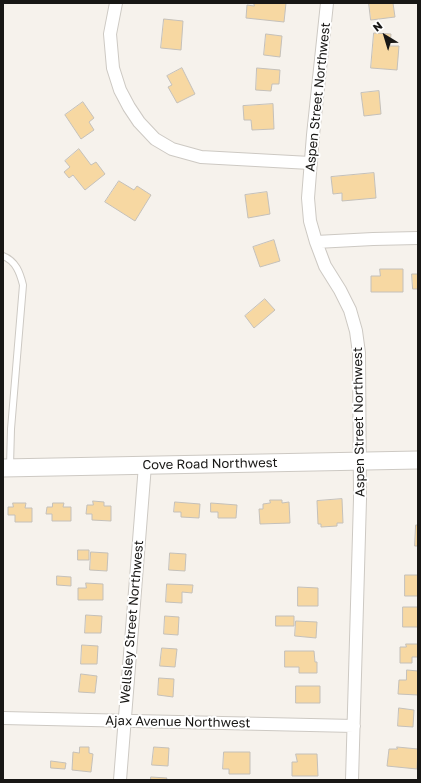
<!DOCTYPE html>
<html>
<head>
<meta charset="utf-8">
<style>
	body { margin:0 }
	#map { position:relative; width:421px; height:783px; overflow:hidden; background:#f6f2ec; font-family:"Golos Text",sans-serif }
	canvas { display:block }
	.frame { position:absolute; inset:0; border:4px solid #181715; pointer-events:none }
	.north { position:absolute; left:365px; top:16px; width:40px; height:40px; -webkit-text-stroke:3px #fff; paint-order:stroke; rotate:322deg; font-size:11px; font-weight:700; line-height:16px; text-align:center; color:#181715 }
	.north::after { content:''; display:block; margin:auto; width:14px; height:18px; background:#181715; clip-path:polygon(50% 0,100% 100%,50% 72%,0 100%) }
</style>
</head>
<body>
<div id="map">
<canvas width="421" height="783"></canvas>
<div class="frame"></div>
<div class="north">N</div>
</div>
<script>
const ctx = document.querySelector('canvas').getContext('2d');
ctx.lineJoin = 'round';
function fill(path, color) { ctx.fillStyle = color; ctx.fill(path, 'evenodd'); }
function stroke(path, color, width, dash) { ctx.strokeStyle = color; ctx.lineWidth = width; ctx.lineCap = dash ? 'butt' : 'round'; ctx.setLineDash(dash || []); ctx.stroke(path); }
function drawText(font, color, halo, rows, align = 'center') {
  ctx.font = font + ' "Golos Text",sans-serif'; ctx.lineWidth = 4; ctx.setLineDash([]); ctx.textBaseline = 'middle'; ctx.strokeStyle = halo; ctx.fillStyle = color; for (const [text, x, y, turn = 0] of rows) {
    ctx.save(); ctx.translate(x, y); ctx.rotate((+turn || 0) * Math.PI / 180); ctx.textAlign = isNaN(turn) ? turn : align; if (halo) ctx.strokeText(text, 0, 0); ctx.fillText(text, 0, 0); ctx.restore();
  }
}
const building = new Path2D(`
	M254 3H286L284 22 246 18 247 5 254 6Z
	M369 3H393L395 17 371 20Z
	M164 19 183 21 181 50 161 48Z
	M374 33 391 34 390 46H399L397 70 371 68Z
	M266 34 282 36 280 57 264 55Z
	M182 68 195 94 177 103 168 87 172 85 167 76Z
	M257 68 280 70 279 84H272L271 91 256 90Z
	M379 91 381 114 364 116 361 93Z
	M83 102 94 118 89 122 94 130 81 139 65 115Z
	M273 104 274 129 252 130 251 120H244L243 106Z
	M79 149 91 165 96 162 105 174 85 190 73 175 69 178 64 172 70 167 65 161Z
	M374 173 376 198 342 201V193L333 194 331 177Z
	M119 181 134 190 137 186 151 195 135 221 105 202Z
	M267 192 270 214 248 218 245 195Z
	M274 240 280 261 260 267 253 247Z
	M380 269H403V292H371V276H380Z
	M412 274H418V289H413Z
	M265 299 275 310 254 328 245 316Z
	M342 499 343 523H337V526L321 527V524H318L317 501Z
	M270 500H282V503L289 502 290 523 260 524 259 509H263V504L270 503Z
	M93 501 104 502V506H111V521L92 520V514H86L87 505H93Z
	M175 502 200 504 199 518 181 517V512H174Z
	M13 503H26L25 508H32V522H15V515H8V507H13Z
	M53 503H64L63 507H71V521H52V514H46L47 507H52Z
	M211 503 237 505 236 518H218V512H211Z
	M416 525H418V546H415Z
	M78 550H89V560H78Z
	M91 552 108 553 107 571 90 570Z
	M170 553 186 554 185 571 169 570Z
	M405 575H418V596H405Z
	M57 576 71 577V586L57 585Z
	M86 583 103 584V600H78V588H86Z
	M167 584 193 585 192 593 182 592V603L166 602Z
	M298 587 318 588V606H298Z
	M403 607H418V627H403Z
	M86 615 102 616 101 633H85Z
	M165 616 179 617 178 635 164 634Z
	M276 616H294V626H276Z
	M296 621 317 622 316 638 295 636Z
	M406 644H418V657H412V663H400V647H406Z
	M82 645 98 646 97 664H81Z
	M162 648 177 649 175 667 160 666Z
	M285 651H314L315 662H317V673H299V667H285Z
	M407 670 418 671V695L398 694 399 680H406Z
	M81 674 97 676 95 693 79 692Z
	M159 678 174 679 173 697 158 695Z
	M296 686H320V703H296Z
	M399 708 414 710 413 727 398 726Z
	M80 747H89V753L93 754 91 772 72 770 73 752 79 753Z
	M154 747 169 748 168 766 152 765Z
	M397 747 418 749 417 769 387 766 389 749H397Z
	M224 752H250V774H229V769H223Z
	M296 754H317L318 776H292V762H297Z
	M51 761 66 763 65 769 51 768Z
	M151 777 167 778 166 780H151Z`);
fill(building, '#f7d8a2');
stroke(building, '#c4c0ba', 1);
const service = new Path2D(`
	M3 256C16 261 20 273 23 285L11 429 10 466`);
const minor = new Path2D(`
	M116 3 110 34 113 68 120 90 129 107 139 122 155 139 172 149 201 157 310 163
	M327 3 313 135 308 198 310 221 316 242 325 266 340 290 350 310 356 331 359 353 360 499 352 780
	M316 242 373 239 418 238
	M3 718 354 726
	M120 780 145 465`);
const secondary = new Path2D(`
	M3 468 418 460`);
stroke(service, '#cdc9c3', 8);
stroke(minor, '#cdc9c3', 14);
stroke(secondary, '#cdc9c3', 19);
stroke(service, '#fff', 6);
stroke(minor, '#fff', 12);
stroke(secondary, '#fff', 17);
drawText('13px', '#181715', '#fff', [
	["Aspen Street Northwest",318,97,-84],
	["Aspen Street Northwest",359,422,-91],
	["Cove Road Northwest",210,464,-1],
	["Wellsley Street Northwest",132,622,-85],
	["Ajax Avenue Northwest",178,722,1]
]);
</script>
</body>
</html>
